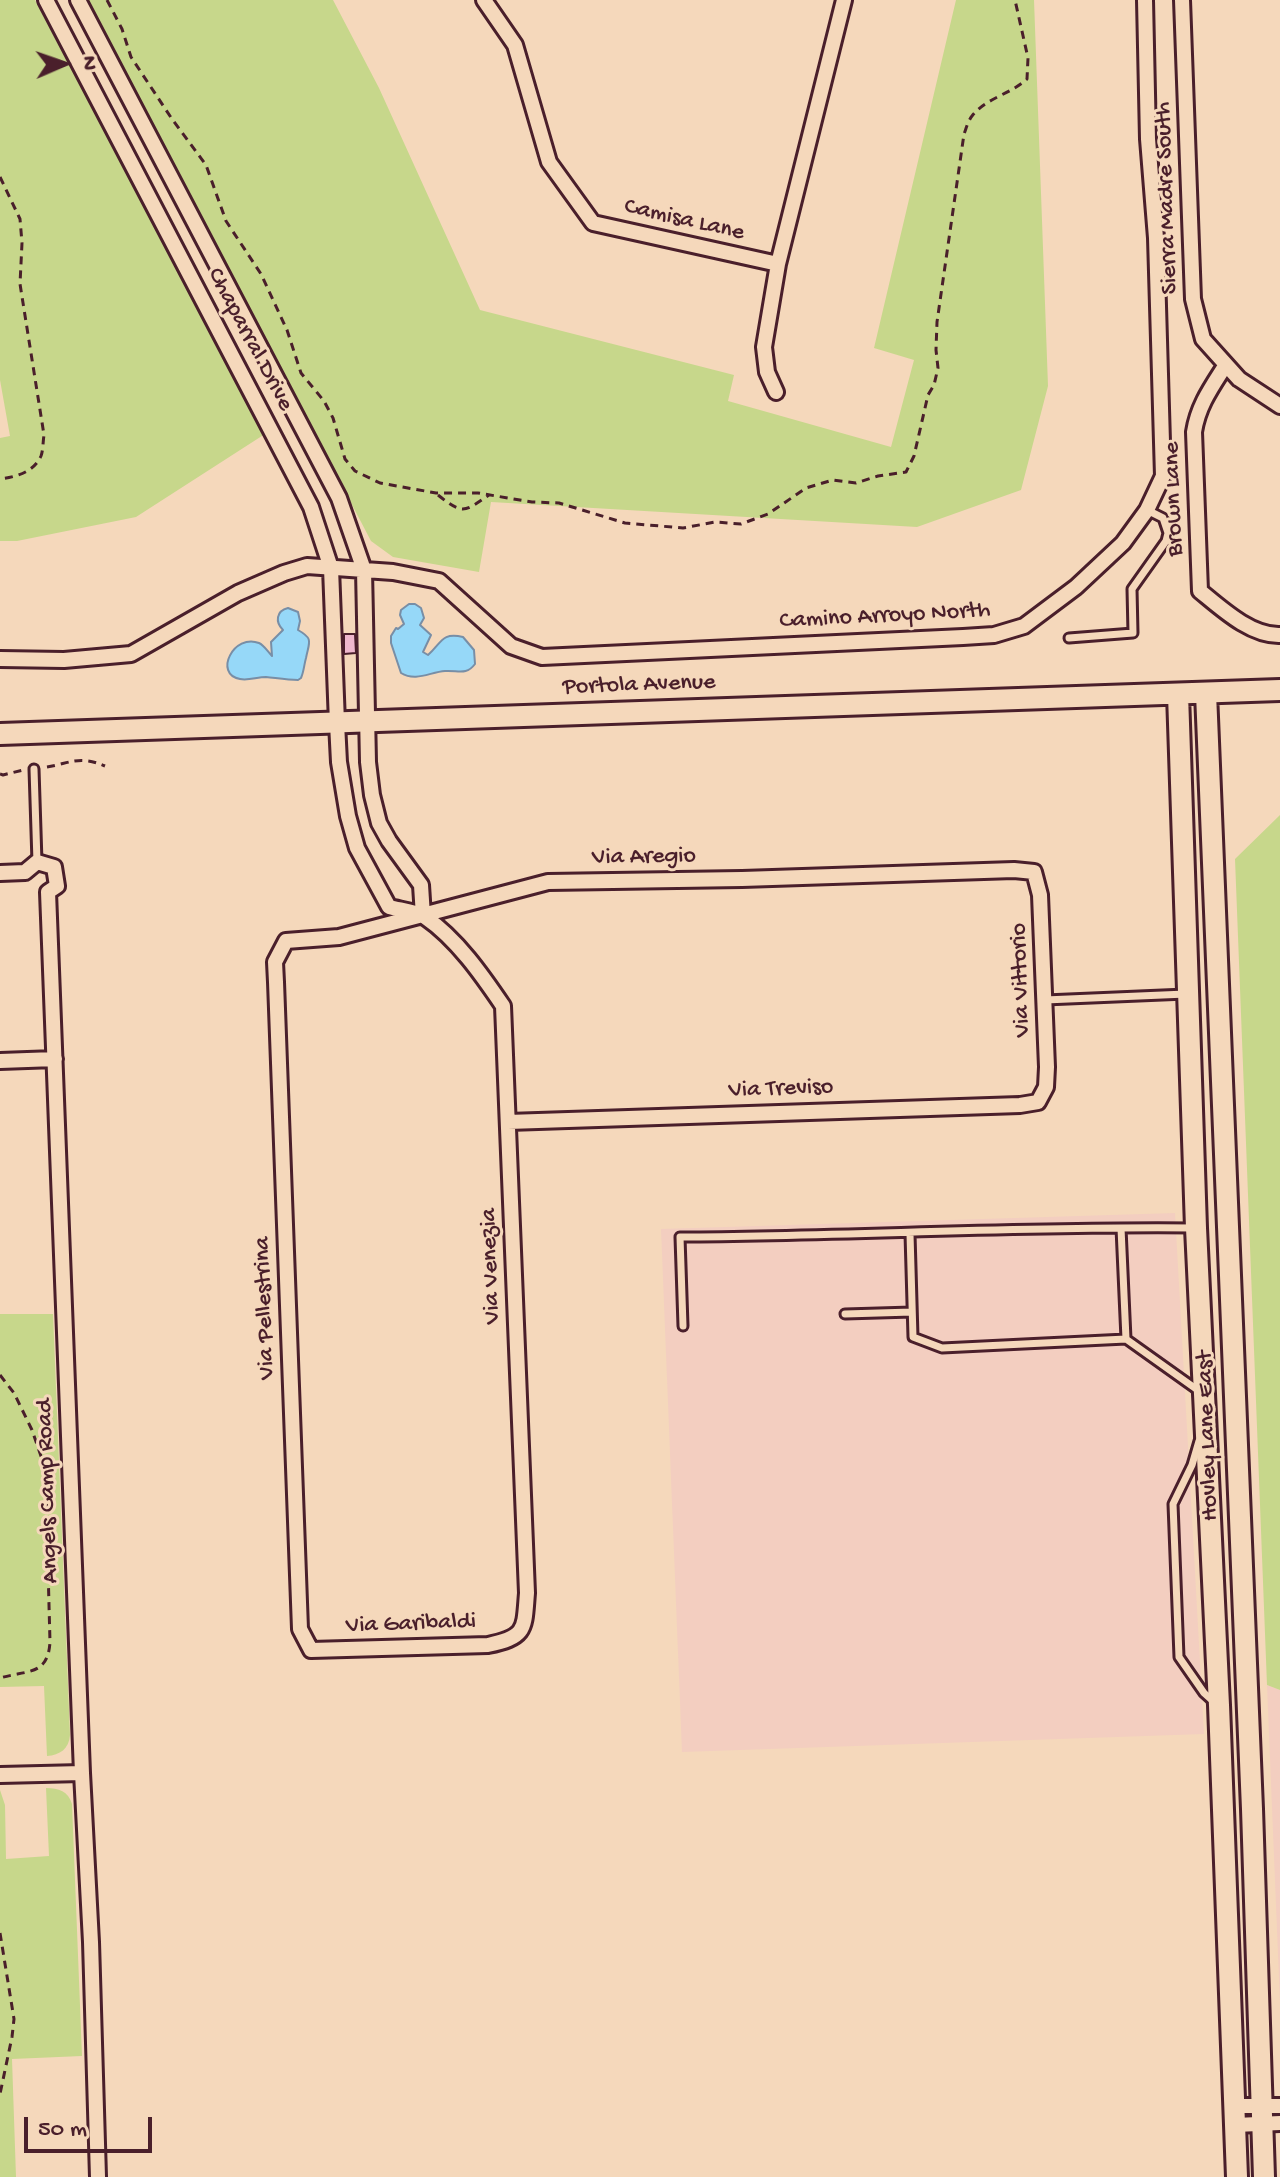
<!DOCTYPE html>
<html>
<head>
<meta charset="utf-8">
<style>
	body { margin:0 }
	#map { position:relative; width:1280px; height:2177px; overflow:hidden; background:#f5d8bb; font-family:"Gochi Hand",sans-serif }
	canvas { display:block }
	.north { position:absolute; left:24px; top:24px; width:80px; height:80px; -webkit-text-stroke:6px #f5d8bb; paint-order:stroke; rotate:88deg; font-size:22px; font-weight:700; line-height:32px; text-align:center; color:#4a1f2b }
	.north::after { content:''; display:block; margin:auto; width:28px; height:36px; background:#4a1f2b; clip-path:polygon(50% 0,100% 100%,50% 72%,0 100%) }
	.scale { position:absolute; left:24px; top:2117px; width:128px; height:36px; box-sizing:border-box; border:4px solid #4a1f2b; border-top:0; padding-left:10px; font-size:24px; line-height:28px; white-space:nowrap; color:#4a1f2b; -webkit-text-stroke:6px #f5d8bb; paint-order:stroke }
</style>
</head>
<body>
<div id="map">
<canvas width="1280" height="2177"></canvas>
<div class="north">N</div>
<div class="scale">50 m</div>
</div>
<script>
const ctx = document.querySelector('canvas').getContext('2d');
ctx.lineJoin = 'round';
function fill(path, color) { ctx.fillStyle = color; ctx.fill(path, 'evenodd'); }
function stroke(path, color, width, dash) { ctx.strokeStyle = color; ctx.lineWidth = width; ctx.lineCap = dash ? 'butt' : 'round'; ctx.setLineDash(dash || []); ctx.stroke(path); }
function drawText(font, color, halo, rows, align = 'center') {
  ctx.font = font + ' "Gochi Hand",sans-serif'; ctx.lineWidth = 6; ctx.setLineDash([]); ctx.textBaseline = 'middle'; ctx.strokeStyle = halo; ctx.fillStyle = color; for (const [text, x, y, turn = 0] of rows) {
    ctx.save(); ctx.translate(x, y); ctx.rotate((+turn || 0) * Math.PI / 180); ctx.textAlign = isNaN(turn) ? turn : align; if (halo) ctx.strokeText(text, 0, 0); ctx.fillText(text, 0, 0); ctx.restore();
  }
}
fill(new Path2D(`
	M1175 1213 1204 1734 682 1752 661 1229Z
	M1267 1685 1280 1690V2003Z`), '#f3cec0');
fill(new Path2D(`
	M0 0H35L265 434 136 517 17 541H0V438L10 436 0 380Z
	M88 0H333L379 88 480 310 734 375 728 401 891 447 914 360 874 348 956 0H1034L1048 386 1021 490 917 527 491 502 479 572 393 557 371 541Z
	M1280 815V1690L1267 1685 1235 859Z
	M0 1314H53L70 1735C69 1749 60 1755 47 1756L44 1686 0 1687Z
	M46 1788C59 1788 68 1791 72 1804L82 2056 12 2059 16 2177H0V1790L5 1805 6 1859 49 1856Z`), '#c7d78b');
const water = new Path2D(`
	M409 604H415L421 608 424 618 420 625 431 635 423 652 428 655C442 643 441 632 463 637L474 650 475 664C466 676 458 670 445 671 430 672 416 682 401 673L391 643V636L396 628 398 629 404 624 400 615 401 610Z
	M288 608 298 612 300 621 298 630C314 639 309 642 306 658 304 665 304 671 301 678L298 680C287 680 276 678 266 677 257 677 248 681 240 679 213 674 234 633 259 643 264 645 268 652 272 656L271 642 283 630C275 622 276 611 288 608Z`);
fill(water, '#96d8f8');
stroke(water, '#788ea6', 2);
const building = new Path2D(`
	M344 634H355L356 653 344 654Z`);
fill(building, '#efb7cd');
stroke(building, '#4a1f2b', 2);
const lane = new Path2D(`
	M1069 638 1133 633 1132 589 1166 541 1168 533 1163 518 1147 510
	M34 769 37 862
	M1045 1000 1186 994
	M910 1234 913 1337 942 1348 1126 1339 1121 1228
	M845 1314 912 1312
	M683 1326 680 1237C852 1236 1023 1226 1194 1228
	M1126 1339 1199 1391
	M1199 1441 1192 1465 1173 1504 1179 1657 1204 1693 1214 1702`);
const street = new Path2D(`
	M46 0 311 507 331 568 337 723 339 762 348 816 357 848 389 907C400 910 415 911 425 917 457 939 482 975 503 1006L527 1593C524 1629 527 1637 488 1645L311 1650 300 1629 276 982 275 962 286 941 339 937 548 882 742 879 1014 870 1034 872 1040 895 1047 1067 1046 1087 1038 1102 1020 1105 508 1122
	M78 0 339 498 364 570 368 762 372 795 379 823 389 841 421 885 423 916
	M484 0 515 45 549 162 593 223 778 264
	M1182 0 1193 299 1203 339 1239 379 1280 406
	M1225 366C1211 388 1198 406 1194 432L1200 591C1222 609 1251 636 1280 635
	M776 392 767 372 764 347 778 264 844 0
	M0 659 64 660 131 654 238 593 284 573 307 566 393 572 439 581 511 646 542 657 963 637 994 635 1024 626 1076 587 1123 543 1147 510 1163 476 1156 238 1148 139 1145 0
	M0 873 25 872 37 862 54 867 57 886 48 892 82 1773 91 1942 98 2177
	M0 1061 55 1059
	M0 1775 82 1773
	M1235 2106H1280
	M1236 2125 1280 2123`);
const secondary = new Path2D(`
	M1206 693 1252 1809 1264 2177
	M1178 694 1196 1228 1219 1705 1237 2177
	M0 734 1280 690`);
stroke(lane, '#4a1f2b', 13);
stroke(street, '#4a1f2b', 20);
stroke(secondary, '#4a1f2b', 26);
stroke(new Path2D(`
	M107 0 122 29 131 57 172 119 206 165 226 221 261 274 287 330 301 373 324 401 333 418 345 459 355 471 380 483 436 493H478L532 502 559 503 625 523 683 528 715 522 741 524 768 514 806 488 833 480 856 483 878 476 906 472 914 456 928 395 934 385 938 368 936 350 937 322 964 134C966 129 968 121 972 116 986 98 1011 94 1027 79L1028 58 1015 0
	M0 177 20 219 22 243 20 284 44 435C43 441 43 451 41 456 34 472 16 477 0 479
	M438 495C463 515 464 512 489 495
	M47 767C71 763 79 755 105 766
	M0 774 3 775 23 770
	M0 1375 14 1393 32 1430 42 1459 46 1493 50 1642C48 1676 27 1670 0 1678
	M0 1933 14 2019 12 2037 0 2094`), '#4a1f2b', 3, [8, 6]);
stroke(lane, '#f5d8bb', 7);
stroke(street, '#f5d8bb', 14);
stroke(secondary, '#f5d8bb', 20);
drawText('24px', '#4a1f2b', '#f5d8bb', [
	["Sierra Madre South",1168,198,-92],
	["Camisa Lane",684,221,13],
	["Chaparral Drive",249,340,62],
	["Brown Lane",1175,499,-92],
	["Camino Arroyo North",885,617,-3],
	["Portola Avenue",639,686,-2],
	["Via Aregio",644,858,-1],
	["Via Vittorio",1022,980,-92],
	["Via Treviso",781,1090,-2],
	["Via Venezia",492,1266,-92],
	["Via Pellestrina",266,1308,-92],
	["Hovley Lane East",1209,1436,-92],
	["Angels Camp Road",49,1491,-92],
	["Via Garibaldi",411,1625,-2]
]);
</script>
</body>
</html>
